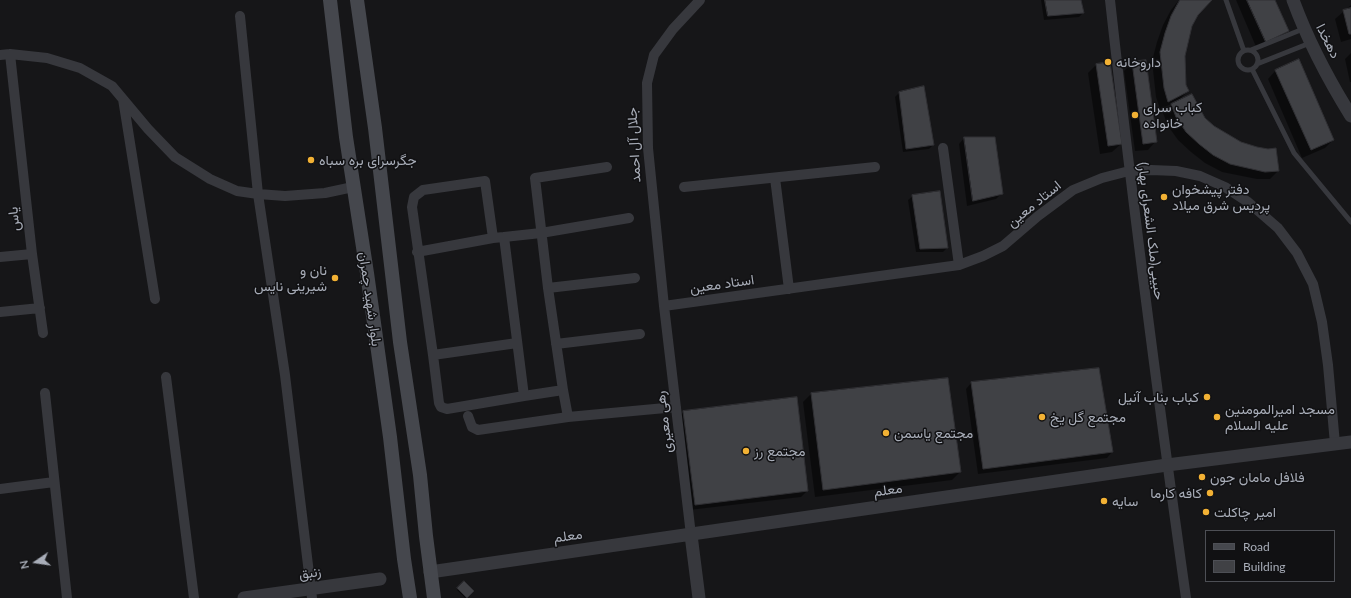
<!DOCTYPE html>
<html>
<head>
<meta charset="utf-8">
<style>
	body { margin:0 }
	#map { position:relative; width:1351px; height:598px; overflow:hidden; background:#161618; font-family:Lato,sans-serif }
	canvas { display:block }
	.legend { position:absolute; left:1205px; top:530px; width:130px; height:52px; box-sizing:border-box; background:#111113; border:1px solid #4d4f55; margin:0; padding:5px 7px; list-style:none; font-size:12px; color:#a8adb8 }
	.legend li { display:flex; align-items:center; gap:8px; height:20px }
	.legend b { width:20px; border:1px solid #4d4f55 }
	.north { position:absolute; left:16px; top:542px; width:40px; height:40px; -webkit-text-stroke:3px #111113; paint-order:stroke; rotate:257deg; font-size:11px; font-weight:700; line-height:16px; text-align:center; color:#a8adb8 }
	.north::after { content:''; display:block; margin:auto; width:14px; height:18px; background:#a8adb8; clip-path:polygon(50% 0,100% 100%,50% 72%,0 100%) }
</style>
</head>
<body>
<div id="map">
<canvas width="1351" height="598"></canvas>
<ul class="legend">
<li><b style="height:5px;background:#45474d"></b>Road</li>
<li><b style="height:11px;background:#404145"></b>Building</li>
</ul>
<div class="north">N</div>
</div>
<script>
const ctx = document.querySelector('canvas').getContext('2d');
ctx.lineJoin = 'round';
function fill(path, color) { ctx.fillStyle = color; ctx.fill(path, 'evenodd'); }
function stroke(path, color, width, dash) { ctx.strokeStyle = color; ctx.lineWidth = width; ctx.lineCap = dash ? 'butt' : 'round'; ctx.setLineDash(dash || []); ctx.stroke(path); }
function drawText(font, color, halo, rows, align = 'center') {
  ctx.font = font + ' Lato,Vazirmatn,sans-serif'; ctx.lineWidth = 3; ctx.setLineDash([]); ctx.textBaseline = 'middle'; ctx.strokeStyle = halo; ctx.fillStyle = color; for (const [text, x, y, turn = 0] of rows) {
    ctx.save(); ctx.translate(x, y); ctx.rotate((+turn || 0) * Math.PI / 180); ctx.textAlign = isNaN(turn) ? turn : align; if (halo) ctx.strokeText(text, 0, 0); ctx.fillText(text, 0, 0); ctx.restore();
  }
}
fill(new Path2D(`
	M1041 0H1080L1083 13 1079 17 1044 20Z
	M1179 0H1211L1197 15 1191 25 1184 56 1185 85 1188 91 1177 102 1205 118 1213 127 1278 171 1270 179H1257L1222 172 1205 163 1191 152 1178 140 1168 126 1163 113 1174 103 1160 109 1156 97 1152 61 1157 42 1163 25 1171 10Z
	M1236 0H1274L1287 31 1279 39 1257 49Z
	M1351 5V39L1341 42 1335 19Z
	M1351 53V82H1350L1345 59Z
	M1145 61 1156 141 1148 150 1135 151 1124 71 1132 63Z
	M1096 65 1121 144 1112 152 1100 154 1088 73Z
	M1276 70 1333 140 1325 148 1302 158 1268 79Z
	M899 93 933 145 929 149 903 152 895 97Z
	M964 138H994L1002 193 996 199 967 206 959 144Z
	M913 196 947 248 943 252H916L908 200Z
	M947 379 960 472 952 480 815 497 803 402 811 394Z
	M971 383 1112 452 1107 458 978 474 966 389Z
	M684 412 807 491 801 497 689 510 678 417Z
	M464 583 472 591 465 598 457 590Z`), '#0007');
const building = new Path2D(`
	M1045 0H1081L1084 13 1048 16Z
	M1180 0H1212L1198 15 1192 26 1185 56 1186 85 1189 91 1168 102 1164 88 1160 52 1165 33 1171 16Z
	M1247 0H1275L1289 31 1266 42Z
	M1351 8V34H1349L1343 10Z
	M1299 59 1334 140 1311 150 1275 70Z
	M1146 60 1157 142 1143 144 1132 62Z
	M1110 62 1122 144 1108 146 1096 64Z
	M924 86 934 145 906 149 899 92Z
	M1192 94 1205 118 1214 126 1241 142 1257 147 1268 149 1276 148 1279 171 1265 172 1230 164 1213 155 1199 144 1186 132 1176 117 1171 104Z
	M964 137H995L1003 194 973 201Z
	M940 191 948 248 920 249 912 195Z
	M1099 368 1113 452 983 469 971 382Z
	M948 378 961 472 823 490 811 393Z
	M797 397 808 491 695 505 683 411Z
	M464 581 474 591 467 598 457 588Z`);
fill(building, '#404145');
stroke(building, '#303034', 1);
stroke(new Path2D(`
	M1226 0 1244 51
	M1238 60a10 10 0 1 1 20 0a10 10 0 1 1-20 0Z
	M1251 50 1303 29
	M1257 64 1310 43
	M1252 69 1294 153 1351 222`), '#37383d', 5);
stroke(new Path2D(`
	M1110 0C1132 200 1158 399 1186 598
	M240 16 258 194 285 375 312 598
	M10 54 32 254 43 333
	M0 55 10 54 47 58 80 68 112 86 148 129 175 157 210 179 237 191 258 194 285 196 325 193 353 187
	M123 99 155 299
	M943 148 959 265
	M607 167 535 178 548 288 563 390 568 417 676 407
	M775 178 789 289
	M684 187 875 167
	M504 237 541 233 629 218
	M417 252 493 238
	M0 257 32 254
	M548 288 635 278
	M664 306 959 265 983 256 1003 246 1038 216 1073 190 1102 178 1129 171 1151 170 1176 171 1200 176 1225 187 1248 202 1278 228 1297 253 1313 284 1322 322 1328 365 1335 444
	M0 312 40 308
	M517 343 433 355 412 207 414 197 423 190 485 181 493 238 504 237 524 396 563 390
	M556 344 640 334
	M433 355 439 403 441 407 447 409 524 396
	M166 377 194 598
	M45 393 67 598
	M468 416 472 427 478 430 568 417
	M0 489 54 482
	M691 535 664 306 648 148 647 83 654 55 673 29 700 0`), '#37383d', 10);
stroke(new Path2D(`
	M1293 0C1308 41 1328 79 1351 116
	M691 535 699 598
	M430 572 1167 465 1351 442
	M244 598 380 579`), '#37383d', 13);
stroke(new Path2D(`
	M330 0 346 137 367 273 390 437 404 559 410 598
	M357 0 375 128 400 342 420 475 426 536 434 598`), '#45474d', 14);
for (const [x, y, r, color] of [
	[1108,62,4,"#f2b134"],
	[1135,115,4,"#f2b134"],
	[311,160,4,"#f2b134"],
	[1164,197,4,"#f2b134"],
	[335,278,4,"#f2b134"],
	[1207,397,4,"#f2b134"],
	[1042,417,4,"#f2b134"],
	[1217,417,4,"#f2b134"],
	[886,433,4,"#f2b134"],
	[746,451,4,"#f2b134"],
	[1202,477,4,"#f2b134"],
	[1210,493,4,"#f2b134"],
	[1104,501,4,"#f2b134"],
	[1206,512,4,"#f2b134"]
]) { const dot = new Path2D(); dot.arc(x, y, r, 0, 2 * Math.PI); ctx.fillStyle = color; ctx.fill(dot); stroke(dot, '#111113', 1.5); }
drawText('14px', '#a8adb8', '#111113', [
	["دهخدا",1328,41,63],
	["جلال آل احمد",634,145,-93],
	["استاد معین",1034,204,-39],
	["یاس",14,219,-96],
	["حبیبی(ملک الشعرای بهار)",1151,231,83],
	["استاد معین",722,284,-8],
	["بلوار شهید چمران",370,299,82],
	["رهی معیری",664,422,-97],
	["معلم",888,490,-8],
	["معلم",568,536,-8],
	["زنبق",310,573,-8]
]);
drawText('14px', '#a8adb8', '#111113', [
	["داروخانه",1116,62],
	["کباب سرای",1143,107],
	["خانواده",1143,123],
	["جگرسرای بره سباه",319,160],
	["دفتر پیشخوان",1172,189],
	["پردیس شرق میلاد",1172,205],
	["نان و",327,270,"right"],
	["شیرینی نایس",327,286,"right"],
	["کباب بناب آنیل",1199,397,"right"],
	["مسجد امیرالمومنین",1225,409],
	["علیه السلام",1225,425],
	["مجتمع گل یخ",1050,417],
	["مجتمع یاسمن",894,433],
	["مجتمع رز",754,451],
	["فلافل مامان جون",1210,477],
	["کافه کارما",1202,493,"right"],
	["سایه",1112,501],
	["امیر چاکلت",1214,512]
], 'left');
</script>
</body>
</html>
